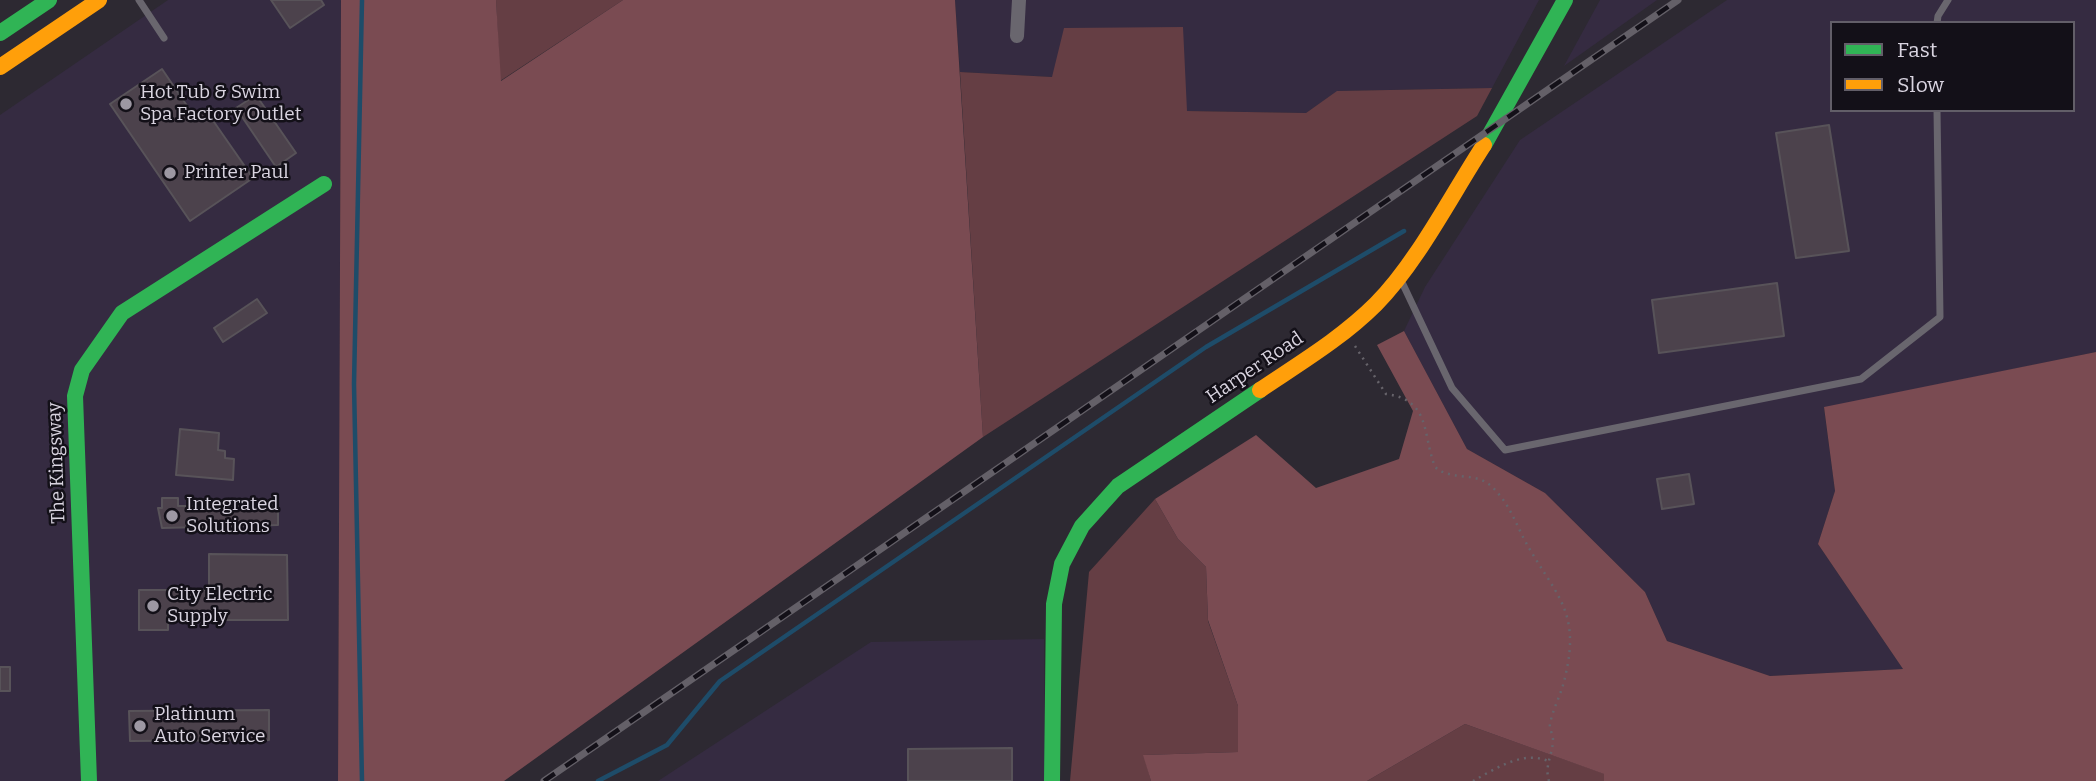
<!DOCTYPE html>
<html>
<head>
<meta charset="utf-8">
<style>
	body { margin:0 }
	#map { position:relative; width:2096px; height:781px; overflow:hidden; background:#2d2932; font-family:Bitter,serif }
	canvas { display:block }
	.legend { position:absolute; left:1830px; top:21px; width:245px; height:91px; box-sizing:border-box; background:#131018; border:2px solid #625e68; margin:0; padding:9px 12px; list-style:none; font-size:21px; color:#d9d4e0 }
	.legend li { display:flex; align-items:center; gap:14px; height:35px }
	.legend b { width:35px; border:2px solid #625e68 }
</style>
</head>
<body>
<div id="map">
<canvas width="2096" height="781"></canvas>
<ul class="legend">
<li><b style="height:9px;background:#30b455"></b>Fast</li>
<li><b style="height:9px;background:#ff9f0a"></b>Slow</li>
</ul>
</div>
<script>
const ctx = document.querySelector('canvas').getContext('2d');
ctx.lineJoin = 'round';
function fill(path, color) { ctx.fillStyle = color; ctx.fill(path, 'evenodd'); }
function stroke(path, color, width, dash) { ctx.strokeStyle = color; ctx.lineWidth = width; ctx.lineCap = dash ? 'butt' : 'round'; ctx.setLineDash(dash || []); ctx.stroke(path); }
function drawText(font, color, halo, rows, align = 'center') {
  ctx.font = font + ' Bitter,serif'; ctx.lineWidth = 5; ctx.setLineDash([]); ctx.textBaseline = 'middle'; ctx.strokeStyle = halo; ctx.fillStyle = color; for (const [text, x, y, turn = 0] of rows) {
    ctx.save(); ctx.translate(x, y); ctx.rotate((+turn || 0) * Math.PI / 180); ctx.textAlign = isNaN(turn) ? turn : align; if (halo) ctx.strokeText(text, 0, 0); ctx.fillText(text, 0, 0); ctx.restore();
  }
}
fill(new Path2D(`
	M168 0H341L338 781H0V115Z
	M955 0H1539L1492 88 1338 91 1306 113 1186 111 1182 28 1052 77 960 72Z
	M1600 0H1657L1564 66Z
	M1727 0H2096V352L1824 408 1835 491 1818 544 1903 669 1770 676 1667 641 1645 592 1545 493 1467 449 1404 331 1425 287 1520 140ZM1832 23H2073V110H1832Z
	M1044 639 1045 778 1068 781H658L871 642Z`), '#352b41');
fill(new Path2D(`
	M496 0H623L500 81Z
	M1183 27 1187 111 1306 113 1337 91 1492 88 1477 116 983 437 960 72 1052 77 1064 28Z
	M1155 499 1178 539 1206 567 1208 621 1238 706V752L1144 755 1151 781H1070L1089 572Z
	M1465 724 1605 774 1604 781H1367Z`), '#653e44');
fill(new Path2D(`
	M341 0H496L501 81 623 0H955L983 437 504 781H338Z
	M1404 331 1467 449 1545 493 1645 592 1667 641 1770 676 1903 669 1818 544 1835 491 1824 407 2096 352V781H1604V774L1465 724 1367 781H1151L1143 755 1238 752V706L1208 620 1206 567 1178 539 1155 499 1256 435 1316 488 1399 459 1413 411 1377 345Z`), '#7a4b52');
stroke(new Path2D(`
	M362 0 354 384 362 781
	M598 781 667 745 720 681 1206 347 1404 231`), '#1e4c69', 4.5);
const building = new Path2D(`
	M271 0H321L324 5 290 28Z
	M162 69 194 116 205 109 253 178 190 221 110 104Z
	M256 95 296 153 276 167 236 108Z
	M1829 125 1849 251 1796 258 1776 133Z
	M1777 283 1784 336 1659 353 1652 300Z
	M257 299 267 313 223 342 214 328Z
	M180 429 219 433 218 450 225 451V458L234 459 233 480 176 475Z
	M1689 474 1694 504 1662 509 1657 479Z
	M162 498H178V506H233V501H278V525L162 528 158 508H162Z
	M209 554 287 555 288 620H168V630H139V590H209Z
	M0 667H10V691H0Z
	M269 710V740L130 741 129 711Z
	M1012 748V781H908V749Z`);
fill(building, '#4c424c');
stroke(building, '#585359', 2);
stroke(new Path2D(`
	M1355 346 1386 394C1431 400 1422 433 1435 467 1451 481 1475 472 1490 485 1507 500 1514 519 1524 539 1553 593 1582 609 1565 677 1562 693 1553 708 1550 724 1549 729 1553 734 1553 739 1553 755 1544 765 1549 781
	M1473 781C1495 769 1523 750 1548 761`), '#66636a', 2.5, [2, 5]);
stroke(new Path2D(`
	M139 0 164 38
	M1937 23 1938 16 1948 0
	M1400 278 1452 388 1505 450 1861 379 1940 317 1937 110`), '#69666e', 7);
stroke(new Path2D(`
	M1017 36 1019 0`), '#69666e', 14);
stroke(new Path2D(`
	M0 33 49 0
	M1484 145 1565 0
	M89 781 75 396 82 370 122 313 324 184
	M1052 781 1054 604 1062 564 1082 526 1118 486 1260 390`), '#30b455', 16);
stroke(new Path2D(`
	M0 67 99 0
	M1260 390C1300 363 1342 338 1376 304 1417 263 1452 194 1484 145`), '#ff9f0a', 16);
const rail = new Path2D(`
	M544 781 1678 0`);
stroke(rail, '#646068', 7);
stroke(rail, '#131018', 4.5, [13]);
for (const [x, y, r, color] of [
	[126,104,7,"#9d98a3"],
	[170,173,7,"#9d98a3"],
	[172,516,7,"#9d98a3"],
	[153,606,7,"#9d98a3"],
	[140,726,7,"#9d98a3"]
]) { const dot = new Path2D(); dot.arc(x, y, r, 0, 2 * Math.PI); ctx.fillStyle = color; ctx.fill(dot); stroke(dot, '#131018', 2.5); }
drawText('19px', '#d9d4e0', '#131018', [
	["Hot Tub & Swim",140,93],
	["Spa Factory Outlet",140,115],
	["Printer Paul",184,173],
	["Integrated",186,505],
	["Solutions",186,527],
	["City Electric",167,595],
	["Supply",167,617],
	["Platinum",154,715],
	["Auto Service",154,737]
], 'left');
drawText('19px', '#d9d4e0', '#131018', [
	["Harper Road",1255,368,-34],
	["The Kingsway",57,463,-92]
]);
</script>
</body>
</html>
